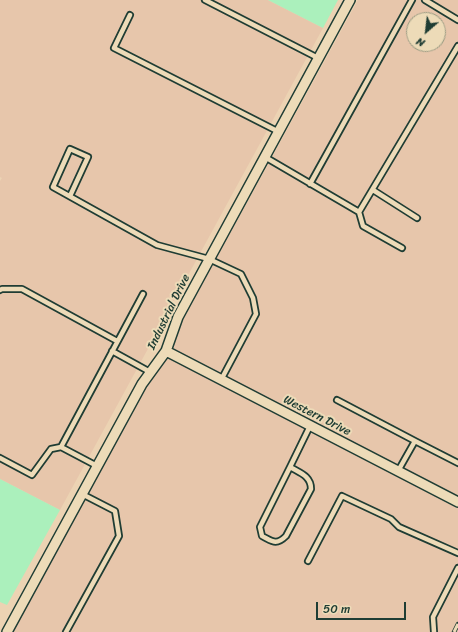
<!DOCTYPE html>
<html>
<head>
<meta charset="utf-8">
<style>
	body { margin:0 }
	#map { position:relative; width:458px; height:632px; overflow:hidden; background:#ecd3b3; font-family:Sriracha,sans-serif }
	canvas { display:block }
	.north { position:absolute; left:406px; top:12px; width:40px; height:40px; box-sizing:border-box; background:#eddbb8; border:1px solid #9b9c83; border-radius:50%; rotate:208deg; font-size:11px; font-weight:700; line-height:16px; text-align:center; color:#1f3d34 }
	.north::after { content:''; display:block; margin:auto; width:14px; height:18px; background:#1f3d34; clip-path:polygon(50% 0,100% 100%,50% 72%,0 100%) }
	.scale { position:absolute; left:316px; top:602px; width:90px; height:18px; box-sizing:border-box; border:2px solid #1f3d34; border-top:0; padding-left:5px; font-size:12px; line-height:14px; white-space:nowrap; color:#1f3d34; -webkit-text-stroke:3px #eddbb8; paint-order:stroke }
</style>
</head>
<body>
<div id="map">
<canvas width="458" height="632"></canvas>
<div class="north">N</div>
<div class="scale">50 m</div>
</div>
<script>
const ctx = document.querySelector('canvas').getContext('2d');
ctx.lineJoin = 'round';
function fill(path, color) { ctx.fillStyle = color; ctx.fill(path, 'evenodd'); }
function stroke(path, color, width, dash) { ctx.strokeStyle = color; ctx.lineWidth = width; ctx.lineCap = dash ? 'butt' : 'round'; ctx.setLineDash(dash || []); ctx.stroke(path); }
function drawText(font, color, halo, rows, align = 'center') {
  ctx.font = font + ' Sriracha,sans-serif'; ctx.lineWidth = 4; ctx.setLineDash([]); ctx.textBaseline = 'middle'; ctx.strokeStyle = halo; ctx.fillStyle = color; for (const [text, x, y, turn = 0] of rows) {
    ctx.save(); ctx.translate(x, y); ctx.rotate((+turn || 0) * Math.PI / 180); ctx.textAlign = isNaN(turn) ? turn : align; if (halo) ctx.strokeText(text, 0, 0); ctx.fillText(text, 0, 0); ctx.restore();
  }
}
fill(new Path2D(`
	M0 0H268L323 28 60 510 0 479V181L2 178 0 177Z
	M358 0H458V632H12ZM414 20H438V44H414Z`), '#e7c6ab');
fill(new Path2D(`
	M268 0H338L323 28Z
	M0 479 60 510 7 605 0 602Z`), '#abf0bc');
const lane = new Path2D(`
	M205 0 318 58
	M425 0 458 20
	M130 15 114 48 279 132
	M265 157 359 212 458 46
	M310 184 412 0
	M373 190 417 218
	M70 196 88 157 70 149 53 187 157 245 209 259 241 274 253 298 256 314 221 380
	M359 212 363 226 402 248
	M0 290 2 289H22L117 341
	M112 351 150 372
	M337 400 415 441
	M0 458 32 475 51 449 61 447
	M97 466 61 447 143 294
	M290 467C300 473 311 476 311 489L286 536C276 546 272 541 262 536L260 527 290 467 310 426
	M398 471 415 441 458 463
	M308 561 342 496 391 519 399 527 458 553
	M66 632 119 536 115 511 82 494
	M434 632 433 617 458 568`);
const street = new Path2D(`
	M166 351 458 502
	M7 632 142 384 166 351 178 317 350 0`);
stroke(lane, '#1f3d34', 8);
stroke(street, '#1f3d34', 12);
stroke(lane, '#eddbb8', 4.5);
stroke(street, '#eddbb8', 9);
const rail = new Path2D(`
	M454 632 458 624`);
stroke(rail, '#1f3d34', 4.5);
stroke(rail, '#eddbb8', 3, [9]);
drawText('12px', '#1f3d34', '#eddbb8', [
	["Industrial Drive",169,312,-64],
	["Western Drive",317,416,27]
]);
</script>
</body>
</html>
